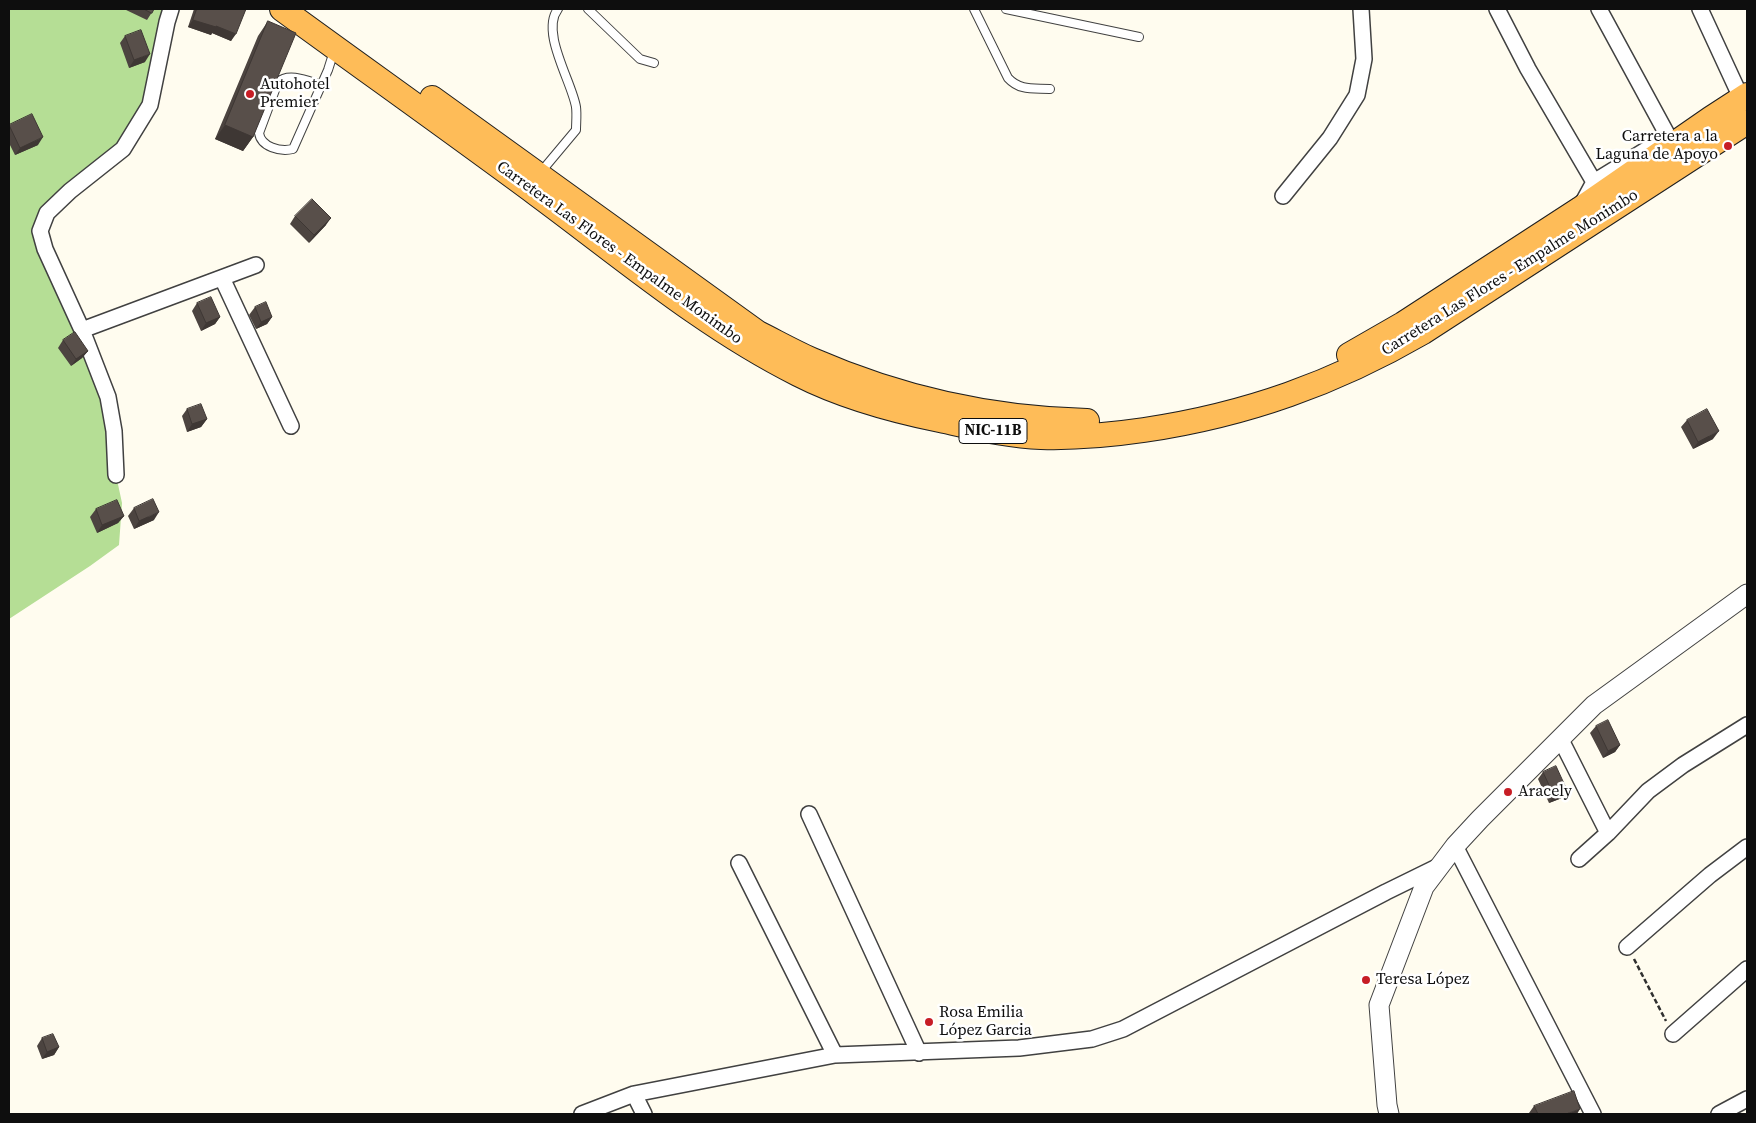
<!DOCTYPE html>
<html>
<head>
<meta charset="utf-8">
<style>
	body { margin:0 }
	#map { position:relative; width:1756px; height:1123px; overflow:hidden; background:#fffcef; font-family:"Source Serif 4",serif }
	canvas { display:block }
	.frame { position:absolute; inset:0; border:10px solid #0e0e0e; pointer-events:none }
</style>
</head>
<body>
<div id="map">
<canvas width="1756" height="1123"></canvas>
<div class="frame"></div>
</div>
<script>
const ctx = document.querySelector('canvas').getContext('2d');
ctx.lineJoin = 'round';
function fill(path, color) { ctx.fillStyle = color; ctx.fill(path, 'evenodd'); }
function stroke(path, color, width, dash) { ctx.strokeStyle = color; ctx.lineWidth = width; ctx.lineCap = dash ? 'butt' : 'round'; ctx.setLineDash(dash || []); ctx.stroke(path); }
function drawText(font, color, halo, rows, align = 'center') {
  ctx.font = font + ' "Source Serif 4",serif'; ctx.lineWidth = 5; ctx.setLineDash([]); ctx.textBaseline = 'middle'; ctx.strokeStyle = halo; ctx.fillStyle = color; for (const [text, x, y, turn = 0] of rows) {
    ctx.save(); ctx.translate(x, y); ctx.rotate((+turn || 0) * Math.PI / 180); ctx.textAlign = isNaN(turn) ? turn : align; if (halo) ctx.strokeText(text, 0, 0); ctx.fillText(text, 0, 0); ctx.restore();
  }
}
fill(new Path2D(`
	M9 9H171L150 105 123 149 70 191 40 231 108 397 116 475 122 503 119 545 90 566 9 619Z`), '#b5de95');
const service = new Path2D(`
	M588 9 640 59 654 63
	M974 9 1008 78C1020 91 1033 88 1050 89
	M1006 9 1139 37
	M321 85C308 81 289 72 278 82L259 133C261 147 280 152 293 149L328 70 334 51
	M540 173 576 130C576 123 577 114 576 107 572 82 540 32 558 9`);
const minor = new Path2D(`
	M1497 9 1528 69 1594 182
	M1599 9 1668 136
	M1700 9 1737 89
	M1283 196 1330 138 1357 95 1364 59 1361 9
	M1582 204 1594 182 1651 147
	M222 278 291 426
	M82 330 256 265
	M116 475 114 431 108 397 82 330 45 249 40 231 47 213 70 191 123 149 150 105 167 22 171 9
	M1560 738 1608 833
	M809 814 919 1053
	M1455 846 1593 1114
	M1579 859 1608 833 1648 791 1683 765 1747 725
	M739 863 835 1055
	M1627 947 1710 875 1747 847
	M1673 1034 1747 969
	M634 1094 644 1114
	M582 1114 634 1094 835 1055 1019 1048 1092 1039 1123 1029 1386 892 1439 866
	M1719 1114 1747 1099`);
const tertiary = new Path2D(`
	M1389 1114 1387 1105 1379 1005 1424 887 1455 846 1480 819 1594 705 1747 594`);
const trunk = new Path2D(`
	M282 9C367 71 453 132 538 195 622 257 704 327 798 374 843 397 891 410 940 420 973 427 1007 436 1041 437 1076 438 1110 435 1144 430 1246 415 1335 383 1423 332L1747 122
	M432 98 758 333C776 342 794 352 812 360 899 398 993 419 1087 421
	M1349 355 1403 324 1580 209 1710 119 1747 95`);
stroke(service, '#414141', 10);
stroke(minor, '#414141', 18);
stroke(tertiary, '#414141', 21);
stroke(trunk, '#1f1f1f', 26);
stroke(new Path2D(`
	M1634 959 1666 1021`), '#303030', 2.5, [5, 2.5]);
stroke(service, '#fff', 8);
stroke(minor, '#fff', 15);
stroke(tertiary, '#fff', 19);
stroke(trunk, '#febc58', 24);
fill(new Path2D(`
	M124 9H154L147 20Z
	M194 9H246L231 41 212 33 211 35 188 27Z
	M268 21 253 137 243 151 215 139 258 36Z
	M125 36 145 62 129 68 120 43Z
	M9 125 38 145 15 155 9 143Z
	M295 216 326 225 309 243 290 224Z
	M197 303 220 317 215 324 201 331 192 311Z
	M255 307 272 317 267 324 256 329 249 315Z
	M63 340 88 351 82 358 71 366 58 348Z
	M187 409 207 419 201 427 187 432 182 416Z
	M1687 420 1713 439 1693 449 1681 427Z
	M134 508 154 520 134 529 128 516Z
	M96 509 124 516 118 523 97 533 90 517Z
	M1596 726 1620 745 1615 752 1603 758 1590 733Z
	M1543 772 1562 798 1549 803 1538 779Z
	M42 1038 59 1047 54 1055 42 1059 37 1046Z
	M1534 1106 1577 1114H1530L1529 1113Z`), '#4c4440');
fill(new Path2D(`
	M193 20 216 26 236 34 231 41 212 33 211 35 188 27Z
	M150 54 145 62 129 68 134 60Z
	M225 125 253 137 243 151 215 139Z
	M43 137 38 145 15 155 20 148Z
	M331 218 326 225 309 243 314 235Z
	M220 317 215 324 201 331 206 323Z
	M272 317 267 324 256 329 261 322Z
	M88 351 82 358 71 366 76 359Z
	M207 419 201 427 187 432 192 424Z
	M1719 431 1713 439 1693 449 1698 442Z
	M159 512 154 520 134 529 139 521Z
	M124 516 118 523 97 533 102 525Z
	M1620 745 1615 752 1603 758 1608 751Z
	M1567 790 1562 798 1549 803 1554 796Z
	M59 1047 54 1055 42 1059 47 1052Z
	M1580 1109 1577 1114H1566Z`), '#3e3734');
const building = new Path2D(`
	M144 9H154L152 13Z
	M197 9H246L236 34 216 26V27L193 20Z
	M268 21 296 33 253 137 225 125Z
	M141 30 150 54 134 60 125 36Z
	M32 114 43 137 20 148 9 125Z
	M312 199 331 218 314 235 295 216Z
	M211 297 220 317 206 323 197 303Z
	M266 302 272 317 261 322 255 307Z
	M75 332 88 351 76 359 63 340Z
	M201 404 207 419 192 424 187 409Z
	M1707 409 1719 431 1698 442 1687 420Z
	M153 499 159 512 139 521 134 508Z
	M117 500 124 516 102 525 96 509Z
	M1608 720 1620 745 1608 751 1596 726Z
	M1556 766 1567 790 1554 796 1543 772Z
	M53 1034 59 1047 47 1052 42 1038Z
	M1574 1091 1580 1109 1566 1114H1538L1534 1106Z`);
fill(building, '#584f4a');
stroke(building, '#3e3734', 1);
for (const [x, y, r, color] of [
	[250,94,5,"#c71d25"],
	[1728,146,5,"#c71d25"],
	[1508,792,5,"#c71d25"],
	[1366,980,5,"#c71d25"],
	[929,1022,5,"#c71d25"]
]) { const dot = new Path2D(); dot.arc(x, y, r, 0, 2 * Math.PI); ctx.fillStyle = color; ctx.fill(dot); stroke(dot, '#fff', 2); }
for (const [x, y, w] of [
	[993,431,68]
]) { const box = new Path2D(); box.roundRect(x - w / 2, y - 12.5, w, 25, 4); ctx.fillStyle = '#fff'; ctx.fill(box); stroke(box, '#0e0e0e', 1); }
drawText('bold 15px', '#0e0e0e', null, [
	["NIC-11B",993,431]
]);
drawText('16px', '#0e0e0e', '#fff', [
	["Autohotel",260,85],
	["Premier",260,103],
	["Carretera a la",1718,137,"right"],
	["Laguna de Apoyo",1718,155,"right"],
	["Aracely",1518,792],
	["Teresa López",1376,980],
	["Rosa Emilia",939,1013],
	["López Garcia",939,1031]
], 'left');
drawText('16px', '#0e0e0e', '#fff', [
	["Carretera Las Flores - Empalme Monimbo",619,253,36],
	["Carretera Las Flores - Empalme Monimbo",1510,273,-32]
]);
</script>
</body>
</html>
